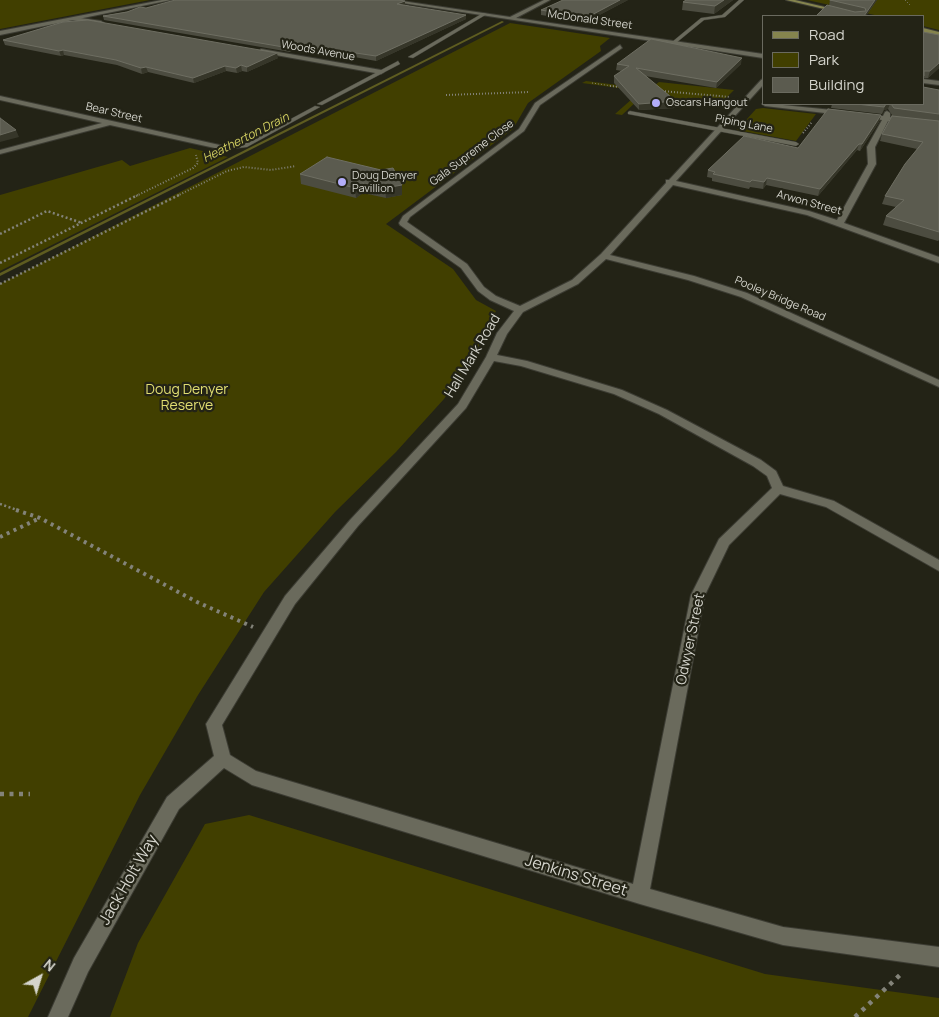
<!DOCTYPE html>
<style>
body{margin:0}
#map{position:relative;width:939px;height:1017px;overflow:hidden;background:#232316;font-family:Manrope,sans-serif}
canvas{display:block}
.legend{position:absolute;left:762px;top:15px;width:162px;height:90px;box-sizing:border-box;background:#232316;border:1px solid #6a6a5f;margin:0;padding:6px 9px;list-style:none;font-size:15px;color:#d4d4cc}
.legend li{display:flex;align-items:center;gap:10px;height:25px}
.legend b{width:25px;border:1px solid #6a6a5f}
.north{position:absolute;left:15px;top:952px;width:50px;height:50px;-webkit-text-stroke:4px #232316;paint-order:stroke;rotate:39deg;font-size:14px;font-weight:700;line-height:20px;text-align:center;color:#d4d4cc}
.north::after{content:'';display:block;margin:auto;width:18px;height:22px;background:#d4d4cc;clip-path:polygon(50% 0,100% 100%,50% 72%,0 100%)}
</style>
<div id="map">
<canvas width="939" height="1017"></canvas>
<ul class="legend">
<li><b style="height:6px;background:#85844e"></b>Road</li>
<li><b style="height:14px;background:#413f00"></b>Park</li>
<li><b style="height:14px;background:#5b5b4f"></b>Building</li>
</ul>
<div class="north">N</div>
</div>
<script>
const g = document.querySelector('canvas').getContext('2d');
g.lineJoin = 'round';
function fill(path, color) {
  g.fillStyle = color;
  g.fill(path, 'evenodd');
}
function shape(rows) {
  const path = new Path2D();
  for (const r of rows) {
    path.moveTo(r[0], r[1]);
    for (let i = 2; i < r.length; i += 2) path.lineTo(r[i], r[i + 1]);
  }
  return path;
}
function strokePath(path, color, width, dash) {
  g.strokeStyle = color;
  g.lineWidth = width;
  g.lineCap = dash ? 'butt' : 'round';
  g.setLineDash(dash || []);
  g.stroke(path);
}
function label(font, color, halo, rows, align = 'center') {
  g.font = font + ' Manrope,sans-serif';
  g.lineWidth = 4.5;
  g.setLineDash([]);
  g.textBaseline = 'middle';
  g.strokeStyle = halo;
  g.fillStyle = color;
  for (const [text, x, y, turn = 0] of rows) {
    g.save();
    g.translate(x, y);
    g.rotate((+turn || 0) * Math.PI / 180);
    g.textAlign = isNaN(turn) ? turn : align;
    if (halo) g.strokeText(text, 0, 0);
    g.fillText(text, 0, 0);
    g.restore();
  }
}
fill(shape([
 [0,0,150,0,0,29],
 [807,0,939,0,939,30,923,26,923,16,879,16],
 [510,23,610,38,600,46,601,51,528,103,513,129,386,224,453,269,476,300,496,311,476,352,444,399,396,452,335,512,264,592,198,695,140,795,28,1017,0,1017,0,284],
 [586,81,650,89,659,82,734,90,721,103,659,97,638,100,622,115,615,114,641,91,582,83],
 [763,108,816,114,796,141,737,130,756,109],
 [190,148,228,157,0,271,0,195,122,160,130,166],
 [249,815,765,974,939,998,939,1017,110,1017,138,943,205,824]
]), '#413f00');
fill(shape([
 [502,21,504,22,0,276,0,273,502,21]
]), '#5e5c20');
const service = shape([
 [739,0,744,0,725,17,704,20,676,43,672,42,701,18,722,15,739,0],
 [483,13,487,14,413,58,408,57,483,13],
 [398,61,400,64,322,105,317,104,398,61],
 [315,106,320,107,247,147,224,150,221,148,244,144,315,106],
 [630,111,796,142,799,144,796,146,628,114,628,112,630,111]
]);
const minor = shape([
 [383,0,395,0,510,17,544,0,550,0,516,18,763,54,763,58,383,0],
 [74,17,101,21,104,23,101,25,72,20,74,17],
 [620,45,622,48,540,105,524,131,410,217,407,222,467,264,484,287,496,296,520,306,572,280,601,254,666,183,666,180,669,180,761,80,763,79,763,85,676,181,809,211,837,220,868,164,867,147,882,120,863,117,863,115,883,116,885,112,887,111,890,113,890,117,939,123,939,127,888,121,875,147,876,164,844,223,939,257,939,263,807,215,673,185,610,255,694,276,747,293,939,380,939,387,741,297,688,280,606,259,578,284,523,312,507,334,497,355,527,361,622,390,667,410,761,460,776,471,783,486,834,501,939,560,939,571,826,507,780,494,729,545,705,595,650,889,783,927,939,947,939,967,783,945,640,904,252,785,224,768,179,809,88,972,68,1017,48,1017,74,958,167,797,214,756,206,724,285,596,350,520,458,404,486,357,497,333,514,311,490,300,478,291,461,268,400,225,399,223,403,216,519,129,535,103,620,45],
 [494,361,521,366,614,394,659,414,753,466,767,476,772,488,719,539,691,595,633,884,256,771,230,755,222,725,295,604,358,526,466,408,494,361],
 [261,49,381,70,384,72,381,74,259,52,261,49],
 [923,79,939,81,939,85,923,83,923,79],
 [0,96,224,146,228,148,224,150,110,125,0,154,0,150,102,123,0,100,0,96],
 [763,103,842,111,845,113,842,115,765,106,762,104,763,103]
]);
const tertiary = shape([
 [162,0,171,0,0,35,0,31,162,0]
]);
const secondary = shape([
 [786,0,795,0,863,16,854,16,786,0],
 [923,28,939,32,939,36,923,32,923,28]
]);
strokePath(service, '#3c3c33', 1);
strokePath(minor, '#3c3c33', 2);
strokePath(tertiary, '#3c3c33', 2);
strokePath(secondary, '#3c3c33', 2);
strokePath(shape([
 [905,0,910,5],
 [592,83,619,87]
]), '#838379', 1, [1, 2]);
strokePath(shape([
 [610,86,621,87],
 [662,91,730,97],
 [446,95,530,92],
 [803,133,812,122],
 [136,196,193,168,198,163,196,155],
 [177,196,227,171,244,167,271,170,296,166]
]), '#838379', 2, [1, 2]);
strokePath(shape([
 [0,234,47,211,82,223],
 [0,263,138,195],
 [0,284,179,195],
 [0,504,20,511]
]), '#838379', 2.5, [2, 2.5]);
strokePath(shape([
 [16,510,40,518,197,602,253,627],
 [0,537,40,518]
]), '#838379', 4, [3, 4.5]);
strokePath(shape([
 [0,794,30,794],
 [855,1017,902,973]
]), '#838379', 4.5, [4, 5.5]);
fill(service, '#6a6a5c');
fill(minor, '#6a6a5c');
fill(tertiary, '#6a6a5c');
fill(secondary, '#85844e');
fill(shape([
 [628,0,586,22,541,15,541,10],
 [686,0,733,0,714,14,682,10,683,2],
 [830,0,877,0,866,16,829,6],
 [405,1,405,5,466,19,376,61,349,56,344,58,297,49,290,52,104,20,103,16,146,8],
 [923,32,939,68,928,78,923,78],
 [3,40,278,58,247,72,242,71,237,73,226,71,194,83,148,72,142,74,117,65,64,55,61,56,5,45],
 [617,64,741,64,716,88,645,76,675,108,639,110,614,83,614,76,622,71,616,70],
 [939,90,939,240,938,241,883,225,886,216,896,207,882,204,885,196,917,149,880,141,882,134,892,115,888,109,884,110,882,114,831,108,832,104,923,104],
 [881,115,879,122,860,151,857,150,818,196,766,185,763,189,750,187,749,189,712,181,712,178,707,177,708,170,798,148],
 [300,174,402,185,402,195,386,198,363,193,356,198,301,184]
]), '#4c4c40');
fill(shape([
 [620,0,628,0,586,22,586,18],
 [724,0,733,0,714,14,715,6],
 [875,0,877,0,866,16,864,16],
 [405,1,405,5,397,4],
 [466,15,466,19,376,61,376,56],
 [296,44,297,49,290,52,289,48],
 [63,50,64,55,61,56,59,51],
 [349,52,349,56,344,58,344,53],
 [277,53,278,58,247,72,247,67],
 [742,58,741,64,716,88,717,82],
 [939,63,939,68,928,78,930,71],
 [241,65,242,71,237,73,236,68],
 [225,66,226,71,194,83,193,78],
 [146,67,148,72,142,74,141,68],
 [676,101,675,108,639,110,639,104],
 [886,104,890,104,888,109,884,110,882,114],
 [881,115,879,122,860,151,862,144],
 [16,130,19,137,0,142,0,135],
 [859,144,857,150,818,196,820,189],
 [767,178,766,185,763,189,764,182],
 [362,183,363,193,356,198,355,188],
 [402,185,402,195,386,198,385,188]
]), '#363629');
const building = shape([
 [175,0,399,0,405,1,397,4,466,15,376,56,349,52,344,53,296,44,289,48,103,16,127,12,140,7,146,8,175,0],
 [563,0,620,0,586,18,541,10,563,0],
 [686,0,724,0,715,6,683,2,686,0],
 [830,0,875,0,864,16,816,16,827,5,855,12,866,11,865,8,830,0],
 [88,20,277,53,247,67,241,65,236,68,225,66,193,78,146,67,141,68,116,60,63,50,59,51,3,40,63,22,88,20],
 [923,32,939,35,939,63,930,71,924,71,924,76,923,77,923,32],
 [651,39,742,58,717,82,636,68,676,101,639,104,614,76,629,66,617,64,651,39],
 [923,87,939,90,939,114,894,108,891,104,923,104,923,87],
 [856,104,886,104,884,107,856,104],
 [828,109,881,115,862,144,859,144,820,189,767,178,764,182,752,180,750,182,713,174,715,172,708,170,744,136,798,148,828,109],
 [892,116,939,121,939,232,886,216,904,200,885,196,905,164,923,142,882,134,892,116],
 [0,118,16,130,0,135,0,118],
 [327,157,381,170,393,168,402,185,385,188,362,183,355,188,300,174,327,157]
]);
fill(building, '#5b5b4f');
strokePath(building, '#6e6e62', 1);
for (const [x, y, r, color] of [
 [656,103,5,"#b3adf9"],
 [342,182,5,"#b3adf9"]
]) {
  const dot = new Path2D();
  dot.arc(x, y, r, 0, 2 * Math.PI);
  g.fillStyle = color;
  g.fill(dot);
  strokePath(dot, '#232316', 2);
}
label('11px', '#d4d4cc', '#232316', [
 ["McDonald Street",590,20,8],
 ["Woods Avenue",318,51,10],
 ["Bear Street",114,113,13],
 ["Piping Lane",744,124,11],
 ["Gala Supreme Close",472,153,-37],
 ["Arwon Street",809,203,15],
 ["Pooley Bridge Road",780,299,23]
]);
label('11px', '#d4d4cc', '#232316', [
 ["Oscars Hangout",666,103],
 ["Doug Denyer",352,176],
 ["Pavillion",352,189]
], 'left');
label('italic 12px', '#d0cd60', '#232316', [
 ["Heatherton Drain",246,138,-27]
]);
label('14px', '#d4d4cc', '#232316', [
 ["Hall Mark Road",473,356,-59],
 ["Odwyer Street",691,639,-78]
]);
label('14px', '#e0dd71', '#232316', [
 ["Doug Denyer",187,390],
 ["Reserve",187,406]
]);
label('16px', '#d4d4cc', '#232316', [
 ["Jenkins Street",576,876,17],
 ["Jack Holt Way",129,880,-60]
]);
</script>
